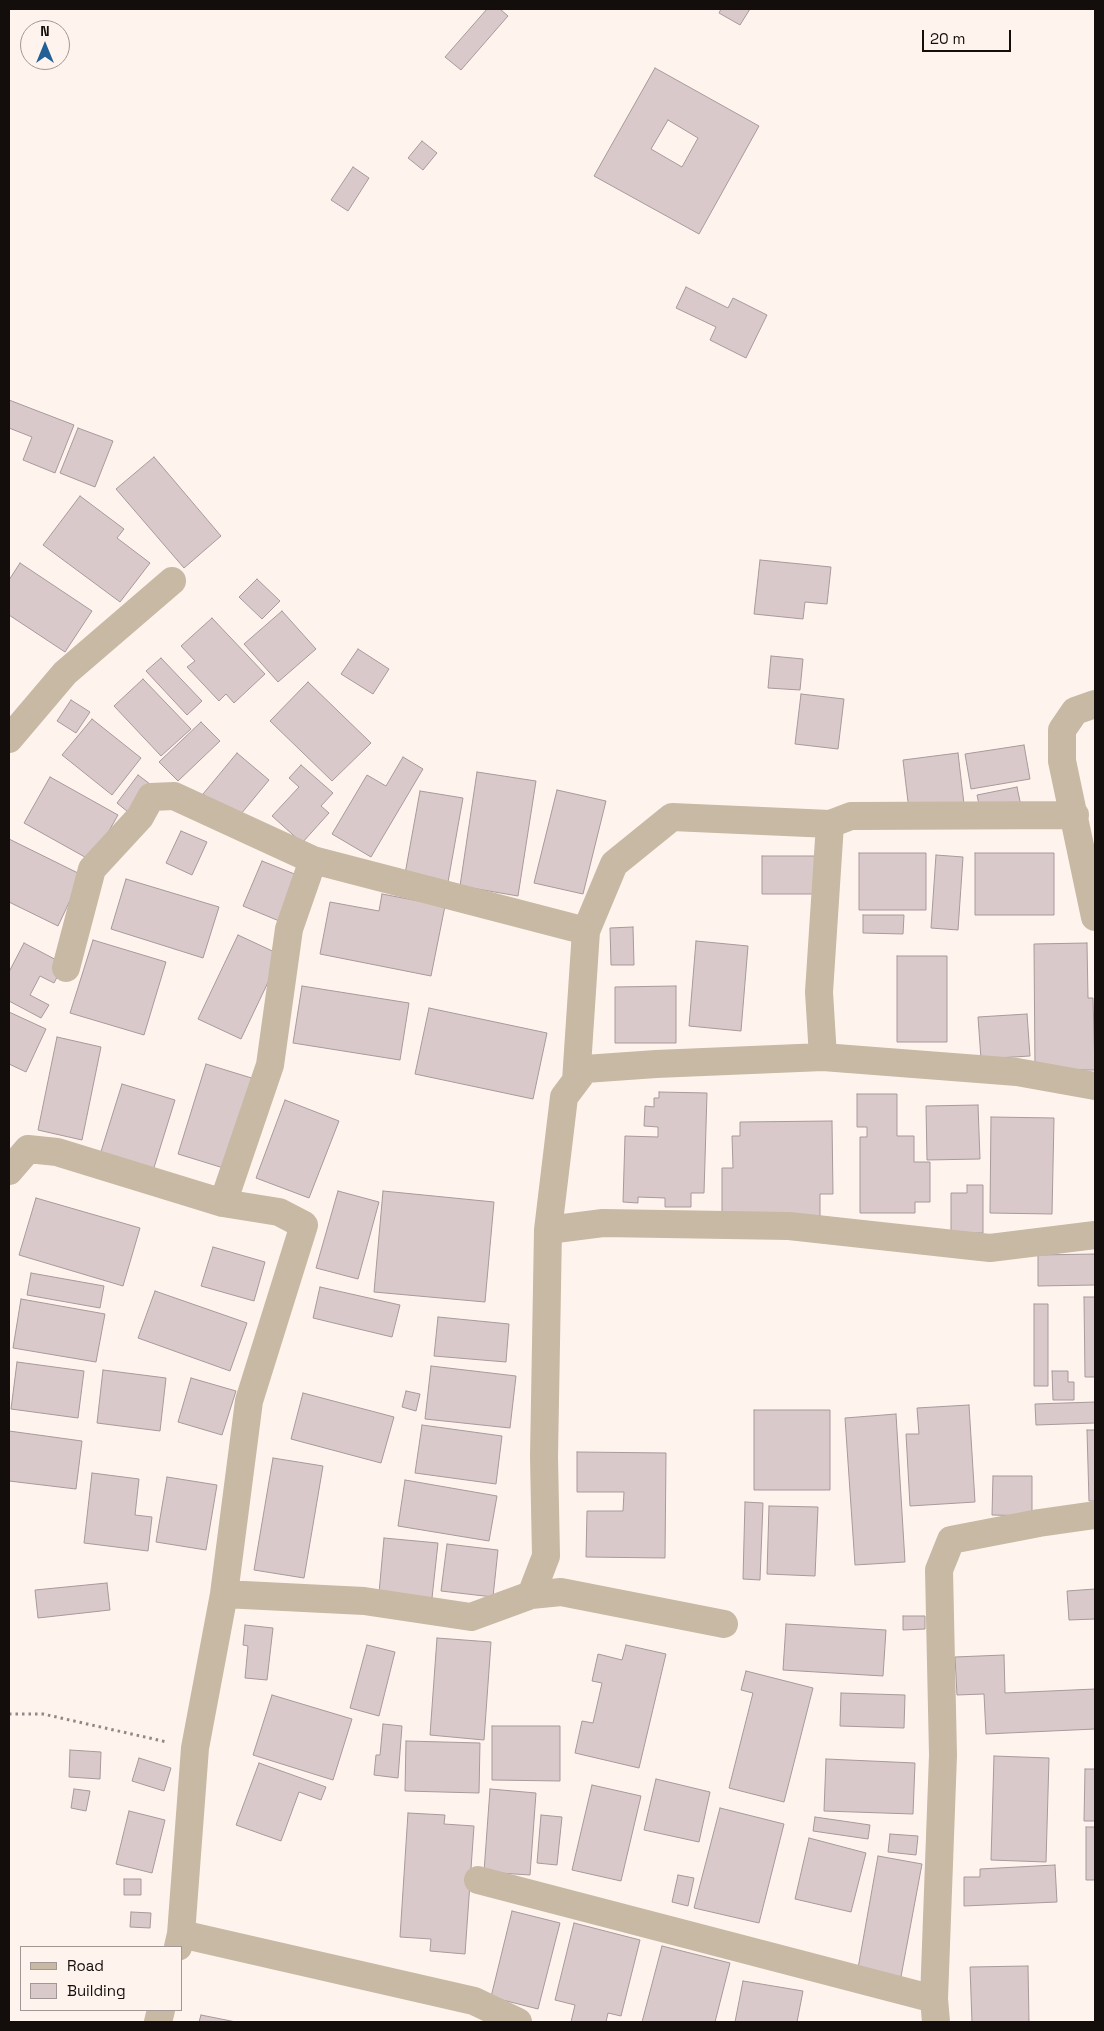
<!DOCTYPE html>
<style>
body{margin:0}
#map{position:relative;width:1104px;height:2031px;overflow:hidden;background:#fff3ee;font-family:"Space Grotesk",sans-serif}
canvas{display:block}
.frame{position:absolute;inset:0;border:10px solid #130e0c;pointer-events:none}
.legend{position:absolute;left:20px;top:1946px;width:162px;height:65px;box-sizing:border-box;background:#fff3ee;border:1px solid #a19794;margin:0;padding:6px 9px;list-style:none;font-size:15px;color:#130e0c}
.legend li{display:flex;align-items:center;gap:10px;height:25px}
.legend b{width:25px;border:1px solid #a19794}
.north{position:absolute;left:20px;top:20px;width:50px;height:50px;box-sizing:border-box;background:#fff3ee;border:1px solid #a19794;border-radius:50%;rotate:0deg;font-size:14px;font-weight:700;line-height:20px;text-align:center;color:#130e0c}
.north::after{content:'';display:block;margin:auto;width:18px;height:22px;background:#226197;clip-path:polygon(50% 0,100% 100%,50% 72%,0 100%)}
.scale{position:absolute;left:922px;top:30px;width:89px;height:22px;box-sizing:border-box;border:2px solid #130e0c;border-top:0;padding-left:6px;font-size:15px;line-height:18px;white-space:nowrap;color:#130e0c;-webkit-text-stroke:4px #fff3ee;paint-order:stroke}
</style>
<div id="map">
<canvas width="1104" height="2031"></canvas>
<div class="frame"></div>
<ul class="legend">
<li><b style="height:6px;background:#c7b9a3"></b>Road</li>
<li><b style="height:14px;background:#d9c9ca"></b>Building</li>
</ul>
<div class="north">N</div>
<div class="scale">20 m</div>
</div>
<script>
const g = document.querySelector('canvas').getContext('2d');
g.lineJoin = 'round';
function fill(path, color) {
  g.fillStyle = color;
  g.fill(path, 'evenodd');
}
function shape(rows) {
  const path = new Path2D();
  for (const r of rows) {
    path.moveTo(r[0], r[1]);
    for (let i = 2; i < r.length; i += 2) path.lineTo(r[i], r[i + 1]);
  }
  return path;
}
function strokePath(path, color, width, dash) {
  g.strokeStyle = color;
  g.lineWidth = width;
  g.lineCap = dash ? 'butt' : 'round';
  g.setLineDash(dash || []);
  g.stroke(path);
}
const building = shape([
 [487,9,500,9,508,16,461,70,445,57,487,9],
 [721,9,750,9,740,25,719,13,721,9],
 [655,68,759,126,699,234,594,176,655,68],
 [668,120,698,138,682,167,651,149,668,120],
 [422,141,437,153,423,170,408,158,422,141],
 [353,167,369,178,348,211,331,200,353,167],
 [686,287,728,308,733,298,767,315,746,358,710,340,716,327,676,308,686,287],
 [9,400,74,425,55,473,23,460,32,437,9,428,9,400],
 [78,428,113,441,95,487,60,473,78,428],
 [154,457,221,536,184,568,116,489,154,457],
 [80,496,124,529,117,538,150,563,120,602,43,545,80,496],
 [760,560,831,567,827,604,805,602,803,619,754,614,760,560],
 [20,563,92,611,65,652,9,615,9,580,20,563],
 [257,579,280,601,262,619,239,597,257,579],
 [282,611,316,649,278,682,244,644,282,611],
 [212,618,265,674,234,703,226,694,219,701,187,667,195,661,181,646,212,618],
 [358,649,389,669,373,694,341,674,358,649],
 [771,656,803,659,800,690,768,688,771,656],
 [161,658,202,701,187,715,146,671,161,658],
 [143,679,191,729,161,756,114,706,143,679],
 [308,682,371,743,332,781,270,721,308,682],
 [801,694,844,699,838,749,795,744,801,694],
 [71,700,90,712,76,733,57,721,71,700],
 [92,719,141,758,112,795,62,755,92,719],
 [201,722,220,741,178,781,159,762,201,722],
 [1024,745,1030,779,971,789,965,754,1024,745],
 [237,753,269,780,236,820,203,794,237,753],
 [958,753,964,804,909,810,903,760,958,753],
 [403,757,423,769,371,857,332,834,367,775,386,786,403,757],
 [301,765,333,793,321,806,329,813,302,843,272,816,299,787,289,778,301,765],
 [477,772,536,781,518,896,460,886,477,772],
 [138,775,150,784,128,812,117,803,138,775],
 [50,777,118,815,92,861,24,823,50,777],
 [1017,787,1021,806,981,814,977,795,1017,787],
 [557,790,606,801,583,894,534,883,557,790],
 [420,791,463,798,448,882,405,874,420,791],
 [181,831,207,842,192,875,166,863,181,831],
 [9,839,82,875,58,926,9,902,9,839],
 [859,853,926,853,926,910,859,910,859,853],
 [975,853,1054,853,1054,915,975,915,975,853],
 [936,855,963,857,958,930,931,928,936,855],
 [762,856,817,856,817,894,762,894,762,856],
 [262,861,302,877,284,923,243,906,262,861],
 [126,879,219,907,203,958,111,929,126,879],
 [382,894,445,906,431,976,320,954,330,902,379,911,382,894],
 [863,915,904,915,903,934,863,933,863,915],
 [633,927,634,965,611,965,610,928,633,927],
 [238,935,281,955,241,1039,198,1019,238,935],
 [93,940,166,962,144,1035,70,1013,93,940],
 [696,941,748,946,741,1031,689,1026,696,941],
 [24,943,64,964,54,983,40,976,30,995,49,1005,41,1018,9,1001,9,972,24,943],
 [1087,943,1088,998,1093,998,1095,1070,1035,1070,1034,944,1087,943],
 [897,956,947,956,947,1042,897,1042,897,956],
 [302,986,409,1003,400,1060,293,1043,302,986],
 [676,986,676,1043,615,1043,615,987,676,986],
 [429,1008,547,1033,533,1099,415,1074,429,1008],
 [9,1012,46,1029,26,1072,9,1064,9,1012],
 [1027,1014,1030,1056,981,1059,978,1017,1027,1014],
 [57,1037,101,1047,82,1140,38,1130,57,1037],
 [206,1064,258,1080,230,1170,178,1154,206,1064],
 [122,1084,175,1100,152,1174,99,1158,122,1084],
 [659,1092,707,1093,704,1193,691,1193,691,1207,665,1207,665,1198,638,1197,638,1203,623,1202,625,1136,658,1137,658,1127,644,1126,645,1106,654,1107,654,1098,659,1098,659,1092],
 [857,1094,897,1094,897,1136,914,1136,914,1162,930,1162,930,1202,915,1202,915,1213,860,1213,860,1137,867,1137,867,1127,857,1127,857,1094],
 [285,1100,339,1121,309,1198,256,1178,285,1100],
 [978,1105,980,1159,927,1160,926,1106,978,1105],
 [991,1117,1054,1118,1052,1214,990,1213,991,1117],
 [832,1121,833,1194,820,1194,820,1216,722,1217,722,1168,733,1168,732,1136,740,1136,740,1122,832,1121],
 [967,1185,983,1185,983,1233,951,1233,951,1193,967,1193,967,1185],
 [338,1191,379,1202,358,1279,316,1268,338,1191],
 [383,1191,494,1202,485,1302,374,1292,383,1191],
 [36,1198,140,1228,123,1286,19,1255,36,1198],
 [213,1247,265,1262,254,1301,201,1286,213,1247],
 [1095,1254,1095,1285,1038,1286,1038,1255,1095,1254],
 [31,1273,104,1286,100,1308,27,1295,31,1273],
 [320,1287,400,1305,392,1337,313,1318,320,1287],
 [155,1291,247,1323,230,1371,138,1338,155,1291],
 [1084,1297,1095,1297,1095,1377,1085,1377,1084,1297],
 [21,1299,105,1314,96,1362,13,1348,21,1299],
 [1034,1304,1048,1304,1048,1386,1034,1386,1034,1304],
 [438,1317,509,1324,506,1362,434,1356,438,1317],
 [17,1362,84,1371,78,1418,11,1409,17,1362],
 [431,1366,516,1376,510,1428,425,1419,431,1366],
 [103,1370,166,1378,160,1431,97,1423,103,1370],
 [1052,1371,1068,1371,1068,1382,1074,1382,1074,1400,1053,1400,1052,1371],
 [191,1378,236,1391,222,1435,178,1422,191,1378],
 [406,1391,420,1394,416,1411,402,1407,406,1391],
 [303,1393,394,1417,381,1463,291,1439,303,1393],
 [1095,1402,1095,1423,1036,1425,1035,1404,1095,1402],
 [969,1405,975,1502,910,1506,906,1434,919,1434,917,1408,969,1405],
 [754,1410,830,1410,830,1490,754,1490,754,1410],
 [896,1414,905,1562,855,1565,845,1418,896,1414],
 [422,1425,502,1436,496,1484,415,1473,422,1425],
 [1087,1430,1095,1430,1095,1501,1089,1501,1087,1430],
 [9,1431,82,1441,76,1489,9,1481,9,1431],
 [577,1452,666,1453,665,1558,586,1557,587,1511,623,1511,624,1492,577,1492,577,1452],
 [273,1458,323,1466,304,1578,254,1570,273,1458],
 [92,1473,139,1479,135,1515,152,1517,148,1551,84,1543,92,1473],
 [993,1476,1032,1476,1032,1516,992,1515,993,1476],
 [167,1477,217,1485,206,1550,156,1542,167,1477],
 [405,1480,497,1496,489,1541,398,1526,405,1480],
 [745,1502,763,1503,760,1580,743,1579,745,1502],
 [769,1506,818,1507,815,1576,767,1574,769,1506],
 [384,1538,438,1543,432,1598,379,1593,384,1538],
 [447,1544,498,1550,493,1597,441,1591,447,1544],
 [107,1583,110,1610,38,1618,35,1590,107,1583],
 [1095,1589,1095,1619,1069,1620,1067,1591,1095,1589],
 [903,1616,925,1616,925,1629,903,1630,903,1616],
 [786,1624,886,1630,883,1676,783,1670,786,1624],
 [245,1625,273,1628,267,1680,245,1678,248,1646,243,1645,245,1625],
 [437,1638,491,1642,484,1740,430,1735,437,1638],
 [367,1645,395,1652,379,1716,350,1708,367,1645],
 [626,1645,666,1654,639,1768,575,1753,582,1721,593,1723,602,1683,592,1681,598,1654,622,1660,626,1645],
 [1004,1655,1005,1693,1095,1689,1095,1729,986,1734,984,1694,957,1695,955,1657,1004,1655],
 [746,1671,813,1688,784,1802,729,1788,753,1693,741,1690,746,1671],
 [841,1693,905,1695,904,1728,840,1726,841,1693],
 [272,1695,352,1719,333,1780,253,1755,272,1695],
 [383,1724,402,1726,398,1778,374,1775,376,1755,380,1755,383,1724],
 [492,1726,560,1726,560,1781,492,1780,492,1726],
 [406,1741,480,1743,479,1793,405,1791,406,1741],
 [70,1750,101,1752,100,1779,69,1777,70,1750],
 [994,1756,1049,1758,1046,1862,991,1860,994,1756],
 [139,1758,171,1768,164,1791,132,1781,139,1758],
 [826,1759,915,1763,913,1814,824,1811,826,1759],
 [259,1763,326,1787,321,1800,299,1792,281,1841,236,1825,259,1763],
 [1085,1769,1095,1769,1095,1821,1084,1821,1085,1769],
 [656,1779,710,1792,699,1842,644,1830,656,1779],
 [592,1785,641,1796,621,1881,572,1870,592,1785],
 [74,1789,90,1791,86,1811,71,1808,74,1789],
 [490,1789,536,1793,530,1875,484,1872,490,1789],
 [720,1808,784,1824,759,1923,694,1908,720,1808],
 [129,1811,165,1820,152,1873,116,1864,129,1811],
 [408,1813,445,1815,444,1824,474,1826,465,1954,430,1951,431,1939,400,1937,408,1813],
 [541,1815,562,1817,557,1865,537,1863,541,1815],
 [815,1817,870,1825,868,1839,813,1831,815,1817],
 [1086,1827,1095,1827,1095,1880,1086,1880,1086,1827],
 [890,1834,918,1836,916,1855,888,1852,890,1834],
 [809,1838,866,1853,851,1912,795,1899,809,1838],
 [878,1856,922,1864,900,1982,857,1974,878,1856],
 [1055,1865,1057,1902,964,1906,964,1877,980,1877,980,1869,1055,1865],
 [678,1875,694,1878,688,1906,672,1902,678,1875],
 [124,1879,141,1879,141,1895,124,1895,124,1879],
 [512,1911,560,1923,538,2009,491,1997,512,1911],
 [131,1912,151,1913,150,1928,130,1927,131,1912],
 [574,1923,640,1940,621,2016,608,2013,606,2022,571,2022,575,2005,555,2000,574,1923],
 [662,1946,730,1963,715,2022,642,2022,662,1946],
 [1028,1966,1029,2022,972,2022,970,1967,1028,1966],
 [743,1981,803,1991,797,2022,735,2022,743,1981],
 [201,2015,236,2022,199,2022,201,2015]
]);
fill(building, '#d9c9ca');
strokePath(building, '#a8999a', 1);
strokePath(shape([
 [9,1714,43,1714,167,1742]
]), '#918885', 3, [2.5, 4]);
strokePath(shape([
 [1095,704,1075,711,1062,730,1062,761,1095,917],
 [9,739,65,673,172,581],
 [66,968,92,869,140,817,151,797,174,796,313,860,586,931],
 [823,1057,819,992,830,824],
 [576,1081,586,931,614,864,672,817,830,824,851,816,1075,815],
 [9,1171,28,1149,57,1152,223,1203,279,1212,304,1225,249,1401,224,1594,195,1748,181,1934,178,1947],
 [223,1203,270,1065,289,929,313,860],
 [548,1230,603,1223,789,1226,990,1248,1095,1235],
 [224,1594,364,1601,471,1617,531,1595,546,1556,544,1457,548,1230,564,1097,585,1069,656,1064,823,1057,1017,1072,1095,1086],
 [531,1595,561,1592,724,1624],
 [478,1880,934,1999],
 [181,1934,474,2001,518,2022],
 [158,2022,161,2010],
 [936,2022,934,1999,943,1755,939,1570,951,1540,1039,1523,1095,1515]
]), '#c7b9a3', 28);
</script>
